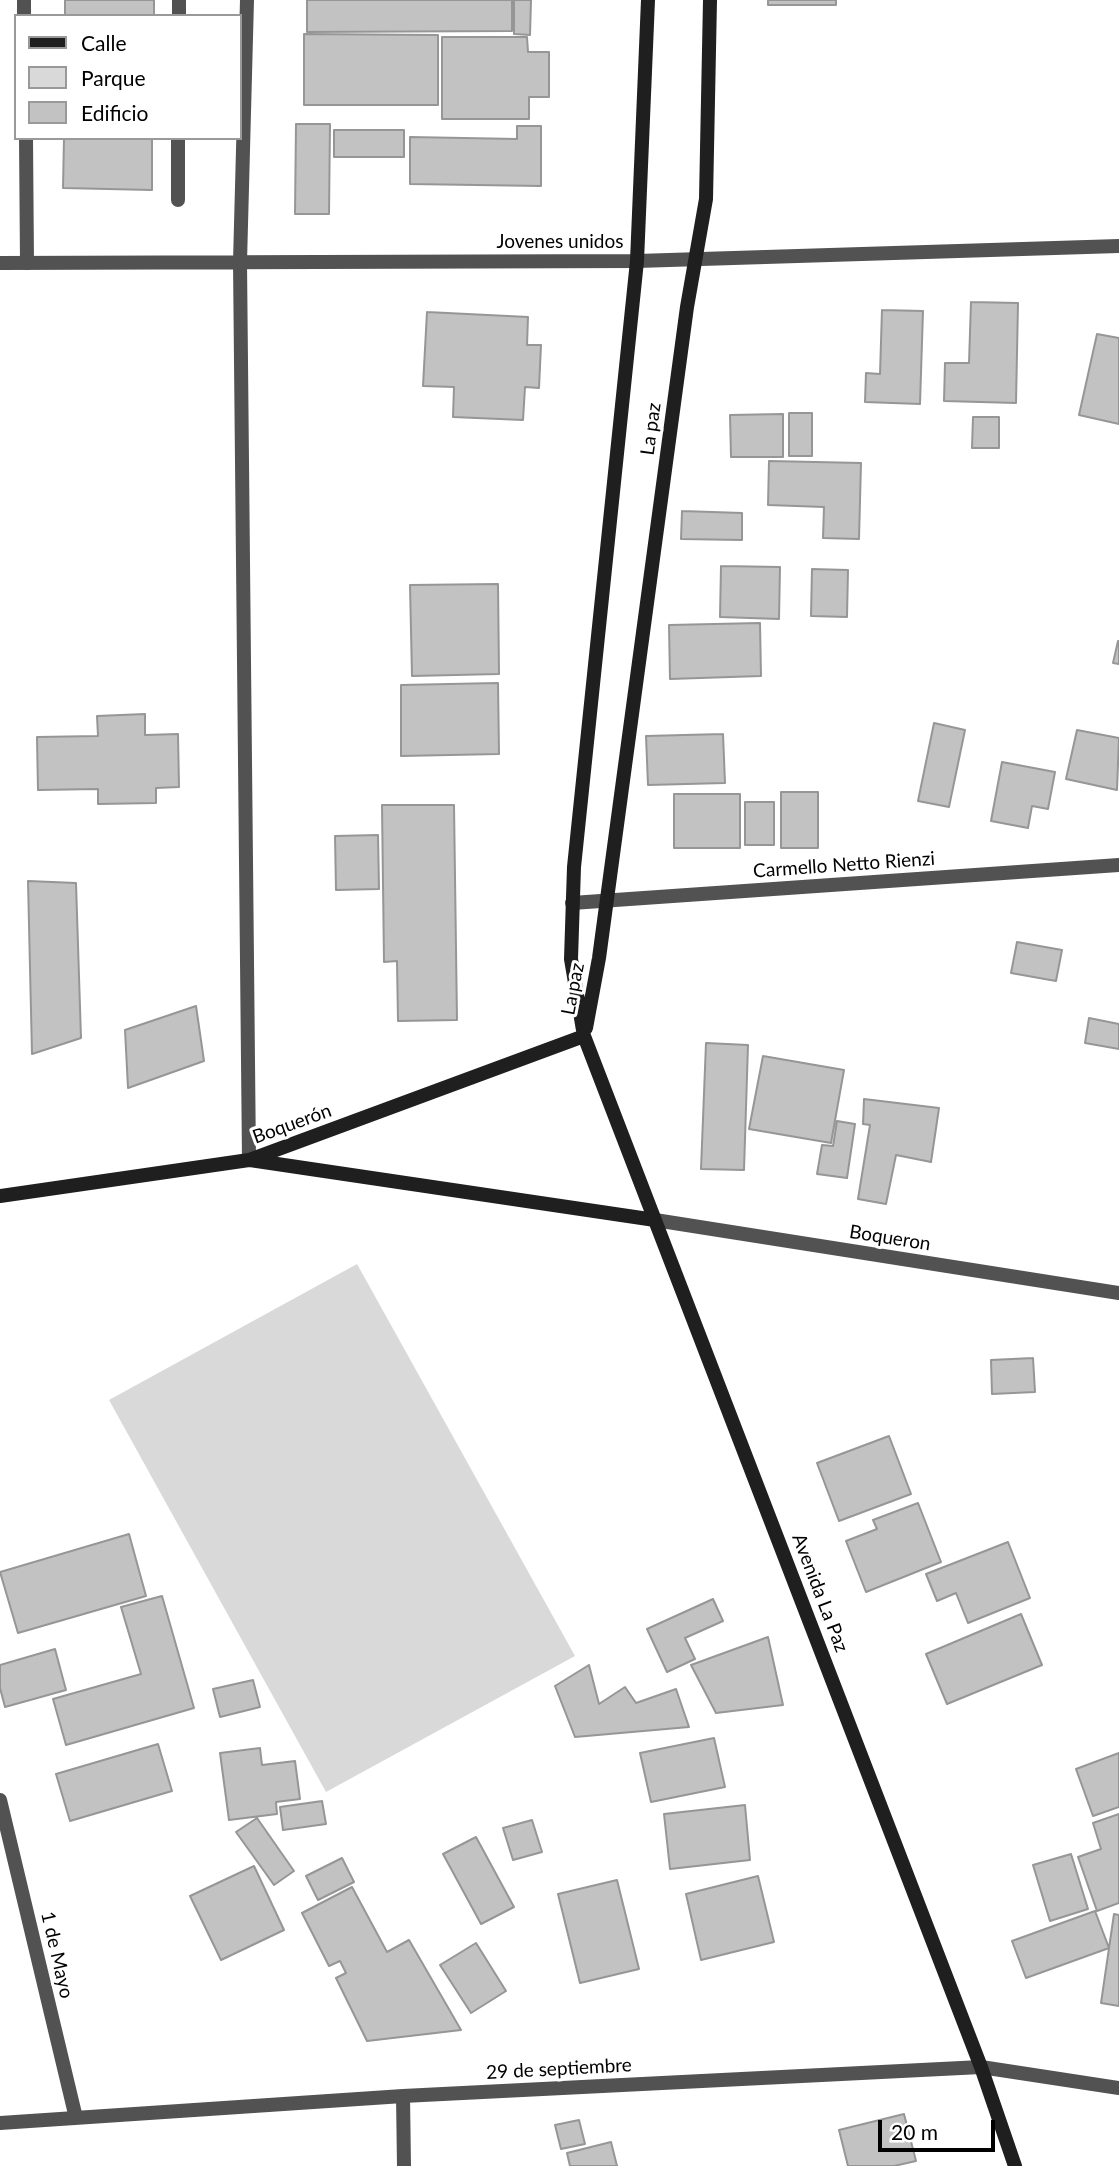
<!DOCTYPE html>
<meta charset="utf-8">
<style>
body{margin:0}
#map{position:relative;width:1119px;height:2166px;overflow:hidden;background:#fff;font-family:Lato,sans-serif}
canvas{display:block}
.legend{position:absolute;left:14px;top:14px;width:228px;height:126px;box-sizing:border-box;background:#fff;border:2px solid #999;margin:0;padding:9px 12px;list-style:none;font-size:21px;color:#000}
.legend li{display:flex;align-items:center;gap:14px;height:35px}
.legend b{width:35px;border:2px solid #999}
.scale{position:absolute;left:878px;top:2120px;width:117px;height:32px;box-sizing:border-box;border:4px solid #000;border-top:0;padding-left:9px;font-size:21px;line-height:24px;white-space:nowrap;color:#000;-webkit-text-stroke:5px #fff;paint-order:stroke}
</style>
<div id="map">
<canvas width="1119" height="2166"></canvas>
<ul class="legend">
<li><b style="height:9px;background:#1f1f1f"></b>Calle</li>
<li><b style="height:19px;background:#d9d9d9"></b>Parque</li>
<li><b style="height:19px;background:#c2c2c2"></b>Edificio</li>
</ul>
<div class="scale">20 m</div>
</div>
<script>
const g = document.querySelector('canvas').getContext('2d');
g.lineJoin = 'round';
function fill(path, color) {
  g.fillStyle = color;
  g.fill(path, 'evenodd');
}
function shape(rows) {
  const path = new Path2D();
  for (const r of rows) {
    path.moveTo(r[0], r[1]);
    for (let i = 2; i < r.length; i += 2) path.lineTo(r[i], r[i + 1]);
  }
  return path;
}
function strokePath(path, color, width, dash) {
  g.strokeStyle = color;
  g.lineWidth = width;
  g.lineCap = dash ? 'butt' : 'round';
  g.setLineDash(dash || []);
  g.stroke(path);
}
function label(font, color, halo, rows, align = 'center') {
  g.font = font + ' Lato,sans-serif';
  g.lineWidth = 6;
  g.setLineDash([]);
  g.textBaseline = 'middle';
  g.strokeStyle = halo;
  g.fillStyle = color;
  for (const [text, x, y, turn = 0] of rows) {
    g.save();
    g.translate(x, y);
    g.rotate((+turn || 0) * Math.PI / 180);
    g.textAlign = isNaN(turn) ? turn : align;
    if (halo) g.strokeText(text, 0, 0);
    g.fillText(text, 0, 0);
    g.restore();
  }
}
fill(shape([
 [357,1264,575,1656,326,1792,109,1400]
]), '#d9d9d9');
const building = shape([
 [65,0,154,0,154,16,65,16,65,0],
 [307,0,512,0,512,31,307,32,307,0],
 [514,0,531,0,530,35,514,34,514,0],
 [768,0,836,0,836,5,768,5,768,0],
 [304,34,438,35,438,105,304,105,304,34],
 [442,37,527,37,528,52,549,52,549,97,529,97,529,119,442,119,442,37],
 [296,124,330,124,329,214,295,214,296,124],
 [517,126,541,126,541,186,410,184,410,137,517,139,517,126],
 [334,130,404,130,404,157,334,157,334,130],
 [64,138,152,138,152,190,63,188,64,138],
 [971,302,1018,303,1016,403,944,401,945,363,969,363,971,302],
 [882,310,923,311,920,404,865,402,866,373,880,374,882,310],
 [427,312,528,317,527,345,541,345,539,388,525,387,523,420,453,417,454,387,423,386,427,312],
 [1097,334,1119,338,1119,424,1079,415,1097,334],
 [789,413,812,413,812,456,789,456,789,413],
 [783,414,783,457,731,457,730,415,783,414],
 [973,417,999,417,999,448,972,448,973,417],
 [769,461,861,463,859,539,823,538,824,507,768,505,769,461],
 [682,511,742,513,742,540,681,539,682,511],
 [721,566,780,567,779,619,720,617,721,566],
 [812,569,848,570,847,617,811,616,812,569],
 [498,584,499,674,412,676,410,585,498,584],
 [760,623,761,676,670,679,669,625,760,623],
 [1118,641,1119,641,1119,664,1113,663,1118,641],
 [498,683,499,754,401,756,401,685,498,683],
 [145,714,145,735,178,734,179,787,156,788,156,803,98,804,98,789,38,790,37,737,98,736,97,716,145,714],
 [934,723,965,730,949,807,918,801,934,723],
 [1077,730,1119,738,1117,790,1066,779,1077,730],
 [723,734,725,783,648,785,646,736,723,734],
 [1002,762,1055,772,1048,809,1032,806,1028,828,991,821,1002,762],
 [781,792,818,792,818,848,781,848,781,792],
 [674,794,740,794,740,848,674,848,674,794],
 [745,802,774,802,774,845,745,845,745,802],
 [382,805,454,805,457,1020,398,1021,397,961,384,962,382,805],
 [378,835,379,889,336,890,335,836,378,835],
 [28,881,76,883,81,1038,32,1054,28,881],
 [1017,942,1062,950,1056,981,1011,973,1017,942],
 [196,1006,204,1061,128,1088,125,1030,196,1006],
 [1089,1018,1119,1024,1119,1049,1085,1043,1089,1018],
 [706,1043,748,1045,744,1170,701,1169,706,1043],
 [763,1056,844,1070,831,1143,749,1129,763,1056],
 [864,1099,939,1108,931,1162,896,1155,886,1204,858,1199,870,1125,863,1124,864,1099],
 [837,1121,855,1124,847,1178,817,1174,822,1145,833,1146,837,1121],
 [1033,1358,1035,1392,992,1394,991,1360,1033,1358],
 [889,1436,911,1494,839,1521,817,1463,889,1436],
 [918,1503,941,1562,866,1592,846,1541,877,1529,873,1520,918,1503],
 [129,1534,146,1596,18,1633,0,1572,129,1534],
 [1008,1542,1030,1598,968,1623,956,1593,937,1601,926,1574,1008,1542],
 [162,1596,194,1708,66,1745,53,1699,141,1674,121,1607,162,1596],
 [713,1599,723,1621,685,1638,695,1659,667,1672,647,1629,713,1599],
 [1021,1614,1042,1665,947,1704,926,1654,1021,1614],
 [768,1637,783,1705,716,1713,691,1665,768,1637],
 [55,1649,66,1690,5,1707,0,1688,0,1665,55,1649],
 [589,1665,599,1704,625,1687,636,1703,676,1689,689,1727,575,1737,555,1686,589,1665],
 [253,1680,260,1707,220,1717,213,1689,253,1680],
 [714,1738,725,1787,651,1802,640,1753,714,1738],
 [158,1744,172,1791,70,1821,56,1774,158,1744],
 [260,1748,262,1765,295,1761,300,1799,276,1802,277,1814,229,1820,220,1753,260,1748],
 [1119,1753,1119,1807,1093,1816,1076,1769,1119,1753],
 [322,1801,326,1824,283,1830,280,1807,322,1801],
 [745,1805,750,1860,670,1869,664,1814,745,1805],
 [1119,1814,1119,1903,1097,1911,1078,1857,1101,1849,1093,1823,1119,1814],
 [257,1818,294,1871,274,1885,236,1832,257,1818],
 [532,1820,542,1852,513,1860,503,1828,532,1820],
 [476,1837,514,1907,481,1924,443,1854,476,1837],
 [1071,1854,1088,1909,1050,1921,1033,1865,1071,1854],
 [342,1858,354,1882,318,1900,306,1876,342,1858],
 [254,1866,284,1930,221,1960,190,1896,254,1866],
 [758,1876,774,1942,701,1960,686,1894,758,1876],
 [617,1880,639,1969,580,1983,558,1894,617,1880],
 [352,1887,387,1952,409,1940,461,2030,367,2041,336,1978,346,1973,340,1961,329,1966,302,1913,352,1887],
 [1095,1911,1109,1948,1026,1978,1012,1941,1095,1911],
 [1114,1914,1119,1915,1119,2006,1101,2003,1114,1914],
 [476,1943,506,1991,471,2013,440,1965,476,1943],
 [904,2114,916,2161,894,2166,848,2166,839,2130,904,2114],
 [579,2120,585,2144,561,2149,555,2125,579,2120],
 [611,2142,617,2166,570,2166,567,2153,611,2142]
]);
fill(building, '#c2c2c2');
strokePath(building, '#969696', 2);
strokePath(shape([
 [24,0,24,16],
 [179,16,179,0],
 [26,138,27,263],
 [178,200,178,138]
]), '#525252', 14);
strokePath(shape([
 [247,0,240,262,249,1160],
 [0,263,637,261,1119,246],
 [572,903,1119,865],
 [655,1220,1119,1293],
 [0,1800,76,2118],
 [403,2096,404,2166],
 [0,2123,403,2096,981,2067,1119,2088]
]), '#525252', 14);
strokePath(shape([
 [648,0,637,261,574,867,571,959,584,1036,981,2067,1015,2166],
 [586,1028,599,958,687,307,706,199,710,0],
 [250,1160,655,1220],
 [0,1196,249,1160,584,1036]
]), '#1f1f1f', 14);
label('19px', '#000', '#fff', [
 ["Jovenes unidos",560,242],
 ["La paz",651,429,-82],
 ["Carmello Netto Rienzi",844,865,-4],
 ["La paz",573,989,-79],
 ["Boquerón",292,1124,-20],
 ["Boqueron",890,1238,9],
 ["Avenida La Paz",820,1593,69],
 ["1 de Mayo",57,1955,77],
 ["29 de septiembre",559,2069,-3]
]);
</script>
